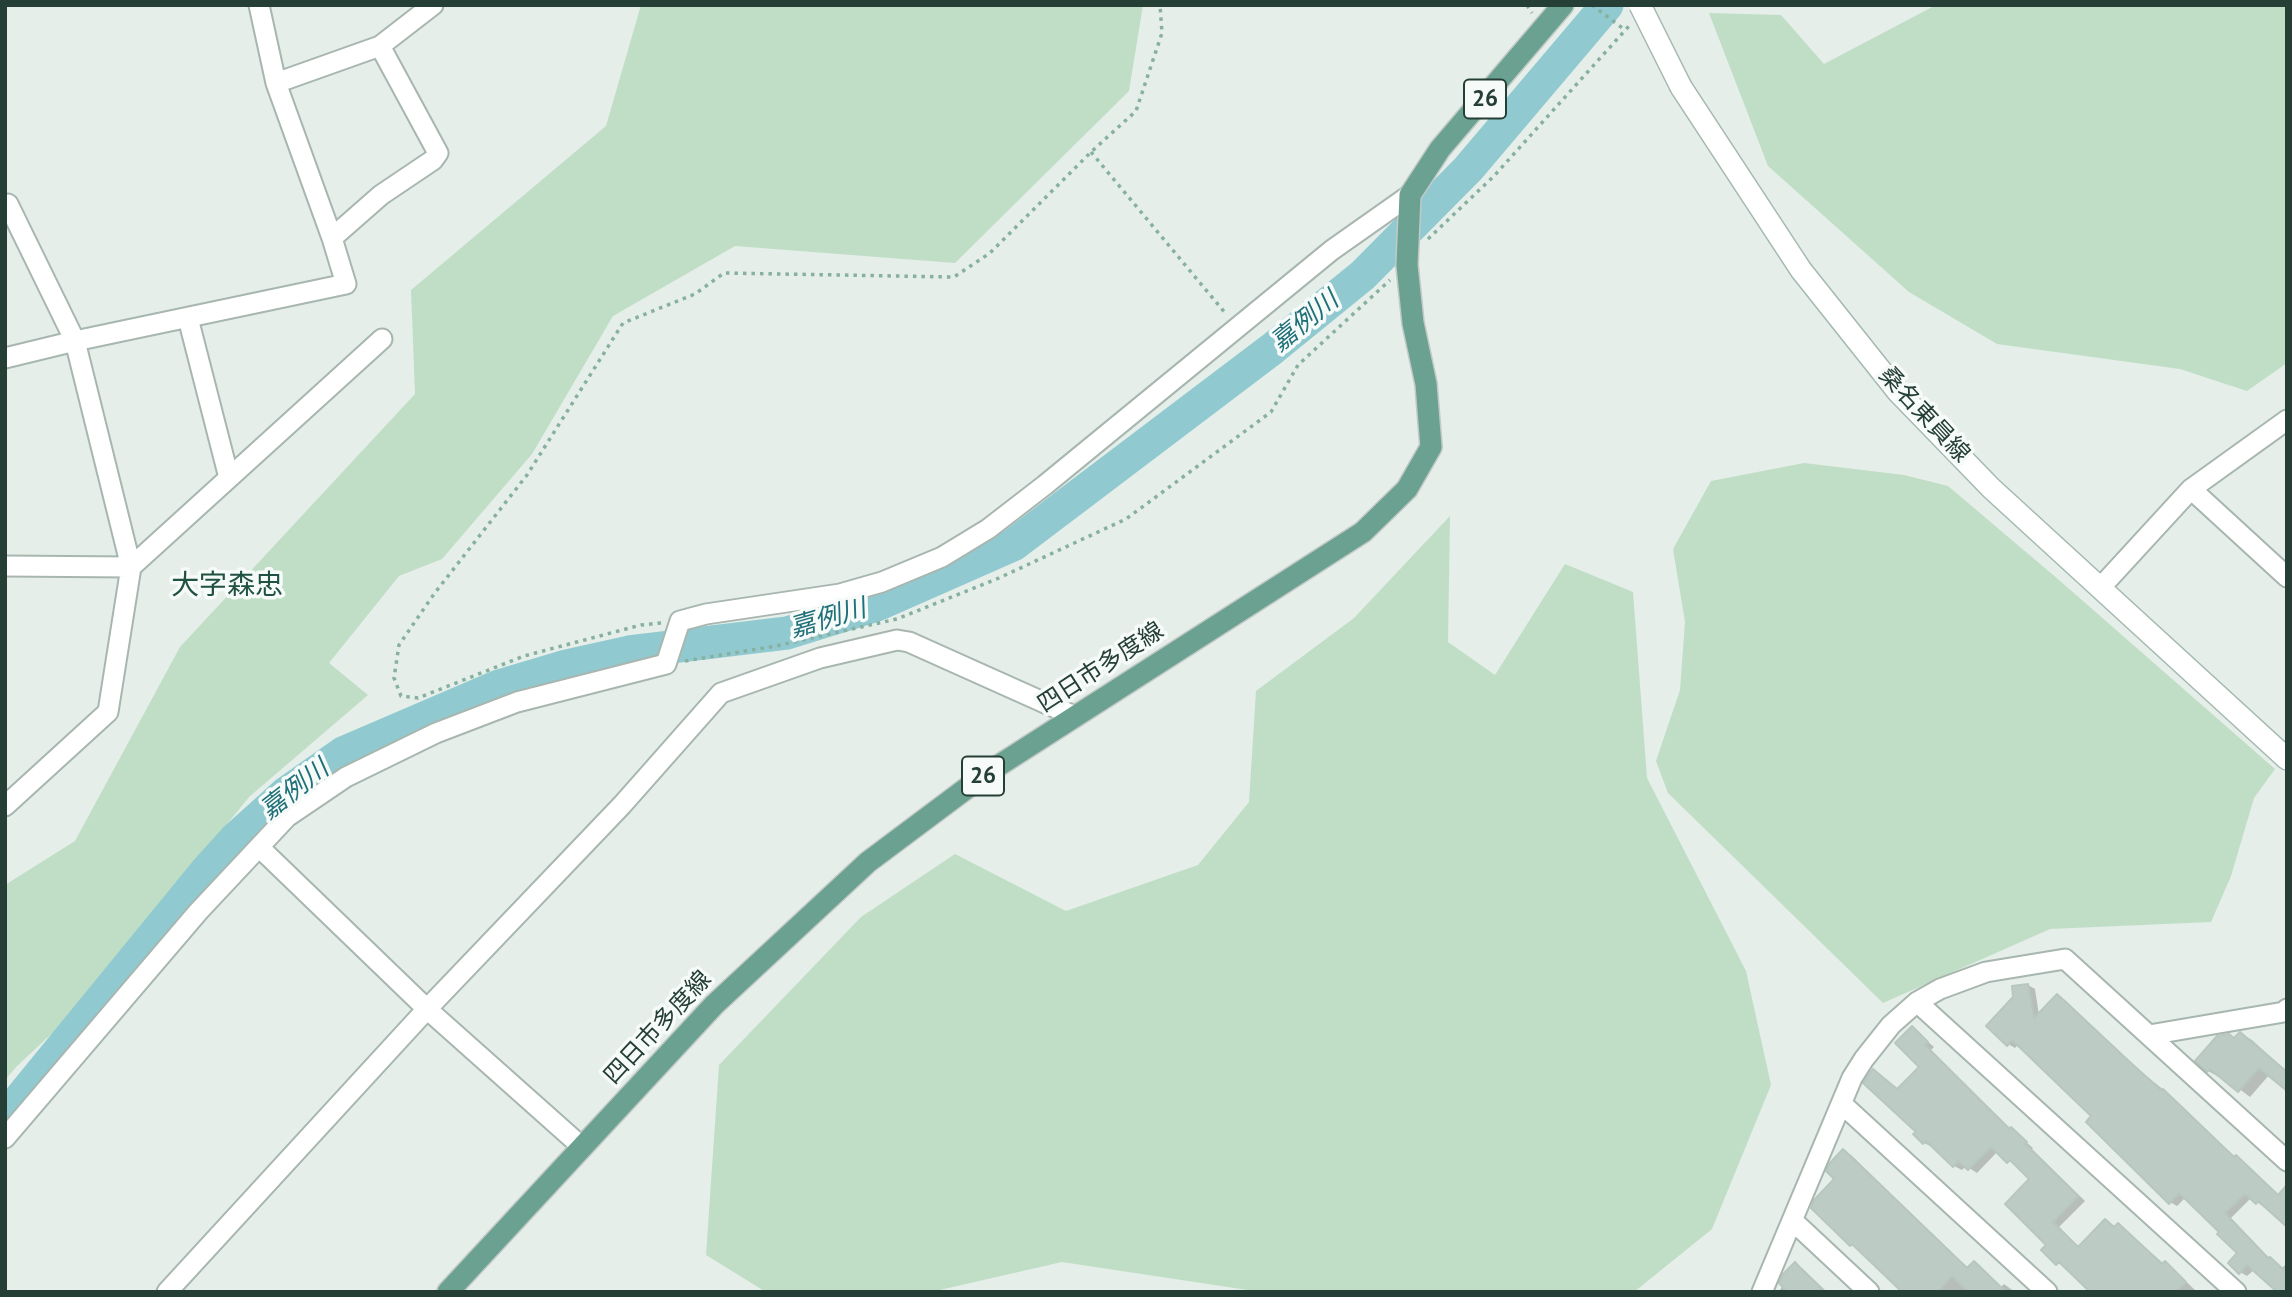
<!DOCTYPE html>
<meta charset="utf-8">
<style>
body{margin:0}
#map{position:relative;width:2292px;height:1297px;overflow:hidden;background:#e5eee9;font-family:"PT Sans",sans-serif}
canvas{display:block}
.frame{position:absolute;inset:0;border:7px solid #253f36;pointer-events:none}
</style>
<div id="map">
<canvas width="2292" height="1297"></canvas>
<div class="frame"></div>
</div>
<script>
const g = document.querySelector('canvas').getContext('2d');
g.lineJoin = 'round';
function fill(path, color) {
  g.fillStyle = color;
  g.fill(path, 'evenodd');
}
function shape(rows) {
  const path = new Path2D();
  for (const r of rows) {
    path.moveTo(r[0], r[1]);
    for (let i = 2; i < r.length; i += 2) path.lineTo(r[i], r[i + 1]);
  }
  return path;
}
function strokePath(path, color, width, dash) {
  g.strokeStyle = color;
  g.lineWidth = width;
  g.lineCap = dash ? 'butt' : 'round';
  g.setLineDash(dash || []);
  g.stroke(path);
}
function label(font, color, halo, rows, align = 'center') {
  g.font = font + ' "PT Sans","Noto Sans JP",sans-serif';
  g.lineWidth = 7;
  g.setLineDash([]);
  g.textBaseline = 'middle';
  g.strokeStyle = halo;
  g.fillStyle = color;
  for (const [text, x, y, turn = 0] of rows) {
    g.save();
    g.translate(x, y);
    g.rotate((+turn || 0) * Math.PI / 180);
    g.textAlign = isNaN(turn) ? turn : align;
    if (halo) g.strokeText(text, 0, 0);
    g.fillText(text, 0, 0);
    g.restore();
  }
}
fill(shape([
 [641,5,1143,5,1129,91,955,263,735,246,613,316,532,454,442,559,399,576,329,663,368,695,249,797,76,1011,17,1066,5,1080,5,885,75,841,180,647,415,394,411,290,606,126],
 [1936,5,2287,5,2287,363,2247,391,2180,369,1997,344,1909,292,1768,166,1709,13,1781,15,1824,64],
 [1804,463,1904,475,1948,486,2059,580,2275,769,2254,798,2231,876,2211,922,2050,929,1883,1003,1668,793,1656,761,1680,690,1685,622,1673,549,1711,481],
 [1450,516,1448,642,1495,675,1565,564,1633,592,1647,778,1746,971,1771,1085,1712,1229,1634,1292,1261,1292,1062,1262,931,1292,766,1292,706,1255,719,1065,861,917,955,854,1066,911,1198,865,1249,802,1256,691,1354,618]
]), '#bfdec5');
fill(shape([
 [2028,985,2035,989,2039,1015,2058,996,2065,1000,2139,1070,2170,1095,2235,1158,2243,1161,2279,1196,2264,1207,2251,1198,2231,1218,2269,1258,2282,1268,2287,1263,2287,1292,2254,1270,2247,1276,2240,1272,2240,1253,2221,1232,2186,1197,2177,1206,2170,1202,2093,1116,2019,1044,2015,1048,2008,1044],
 [1912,1028,1934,1047,1931,1050,2011,1129,2033,1148,2032,1149,2085,1201,2059,1227,2080,1248,2106,1221,2116,1228,2119,1225,2164,1264,2172,1268,2197,1292,2167,1292,2065,1268,2058,1263,2049,1245,2032,1179,1998,1151,1977,1173,1966,1166,1962,1170,1954,1166,1934,1146,1932,1147,1924,1143,1916,1134,1918,1132,1873,1071,1898,1090,1921,1067],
 [2241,1034,2252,1040,2284,1069,2287,1066,2287,1089,2270,1074,2250,1097,2221,1075,2219,1077,2208,1071],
 [1844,1151,1851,1155,1969,1269,1974,1263,2001,1287,2004,1284,2015,1292,1905,1292,1851,1244,1837,1179],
 [1795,1264,1802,1268,1827,1292,1779,1292]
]), '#0003');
strokePath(shape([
 [5,1117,207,870,235,839,286,793,343,753,499,686,566,666,629,652,787,633,877,605,1013,545,1272,349,1363,275,1468,169,1607,5]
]), '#90cad0', 33);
const building = shape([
 [2028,984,2034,1018,2057,994,2132,1064,2161,1090,2163,1089,2234,1157,2236,1155,2278,1195,2287,1185,2287,1227,2258,1201,2256,1204,2245,1194,2225,1213,2268,1258,2270,1257,2287,1273,2287,1292,2277,1292,2247,1265,2239,1274,2228,1263,2237,1253,2217,1234,2219,1232,2179,1193,2169,1204,2086,1122,2091,1116,2012,1040,2007,1046,1986,1026,2013,997,2012,986,2028,984],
 [1912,1026,1928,1042,1925,1045,2009,1129,2011,1127,2027,1142,2025,1144,2078,1196,2053,1222,2078,1247,2105,1219,2114,1227,2118,1223,2162,1264,2165,1261,2186,1282,2176,1292,2090,1292,2059,1262,2056,1265,2041,1250,2046,1245,2005,1204,2029,1179,2010,1160,2007,1163,1991,1147,1968,1170,1958,1161,1953,1167,1926,1141,1923,1144,1913,1134,1916,1132,1863,1083,1873,1069,1897,1089,1919,1067,1895,1043,1912,1026],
 [2240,1032,2287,1072,2287,1091,2259,1068,2238,1092,2210,1069,2207,1072,2195,1061,2217,1036,2229,1034,2234,1038,2240,1032],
 [1843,1149,1967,1268,1974,1261,2006,1292,1968,1292,1952,1276,1938,1292,1902,1292,1852,1244,1850,1246,1811,1208,1814,1200,1834,1179,1826,1171,1829,1164,1843,1149],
 [1795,1262,1805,1273,1825,1292,1787,1292,1779,1283,1783,1274,1795,1262]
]);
fill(building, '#bdcbc5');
strokePath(building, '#b7c7c0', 2);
const street = shape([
 [276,83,380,46,433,5],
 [5,205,8,204,75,341,131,567,108,712,5,806],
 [332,238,381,195,433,160,438,153,380,46],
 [188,318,229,478],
 [5,358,75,341,346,284,332,238,276,83,259,5],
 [2191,489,2287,577],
 [5,566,131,567,382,339],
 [2101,587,2191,489,2287,420],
 [259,847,427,1009,582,1147],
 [1917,1002,2236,1292],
 [2149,1035,2284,1012,2287,1009],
 [1842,1104,2047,1292],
 [5,1138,198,912,287,817,346,777,436,733,517,702,666,664,680,621,706,614,840,594,882,582,942,557,988,529,1045,485,1332,250,1410,195],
 [1793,1221,1869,1292],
 [167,1292,427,1009,622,805,721,693,820,658,897,640,909,642,1074,716],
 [1762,1292,1852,1078,1864,1059,1891,1025,1917,1002,1940,989,1986,972,2065,959,2287,1161]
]);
const secondary = shape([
 [1681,87,1801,270,1898,392,1991,488,2287,759]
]);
const primary = shape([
 [448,1292,714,1005,868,862,987,773,1363,532,1407,489,1431,447,1426,384,1413,323,1407,265,1410,195,1440,149,1563,5]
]);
strokePath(street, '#a8b6b0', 23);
strokePath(secondary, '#a4b9b0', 24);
strokePath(primary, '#c2c9c7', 24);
strokePath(shape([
 [1527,5,1532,13],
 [1592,5,1625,30],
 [1091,152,1226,314],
 [1428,239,1494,176,1629,26],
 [661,623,641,625,524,656,418,698,401,696,394,678,399,645,434,594,527,475,623,323,695,294,724,273,954,277,990,253,1091,152,1136,111,1162,33,1160,5],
 [685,661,776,646,897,619,999,578,1126,519,1271,412,1298,365,1390,280]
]), '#87b0a0', 3.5, [3.5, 5]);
strokePath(street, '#fff', 19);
strokePath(secondary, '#fff', 21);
strokePath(primary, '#6ba190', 21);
const secondaryBridge = shape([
 [1640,5,1681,87]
]);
strokePath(secondaryBridge, '#a4b9b0', 24, []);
strokePath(secondaryBridge, '#fff', 21);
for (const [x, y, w] of [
 [1485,99,42],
 [983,776,42]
]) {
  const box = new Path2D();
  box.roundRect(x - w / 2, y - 19.5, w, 39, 5);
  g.fillStyle = '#f6faf8';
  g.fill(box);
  strokePath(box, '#253f36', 2);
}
label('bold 23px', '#253f36', null, [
 ["26",1485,99],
 ["26",983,776]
]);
label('24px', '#253f36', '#f6faf8', [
 ["桑名東員線",1924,415,47],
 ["四日市多度線",1101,668,-33],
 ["四日市多度線",658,1028,-47]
]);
label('italic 26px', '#207079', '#f6faf8', [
 ["嘉例川",1305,322,-39],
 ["嘉例川",828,619,-16],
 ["嘉例川",295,790,-38]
]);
label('28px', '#215142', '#f6faf8', [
 ["大字森忠",227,586]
]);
</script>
